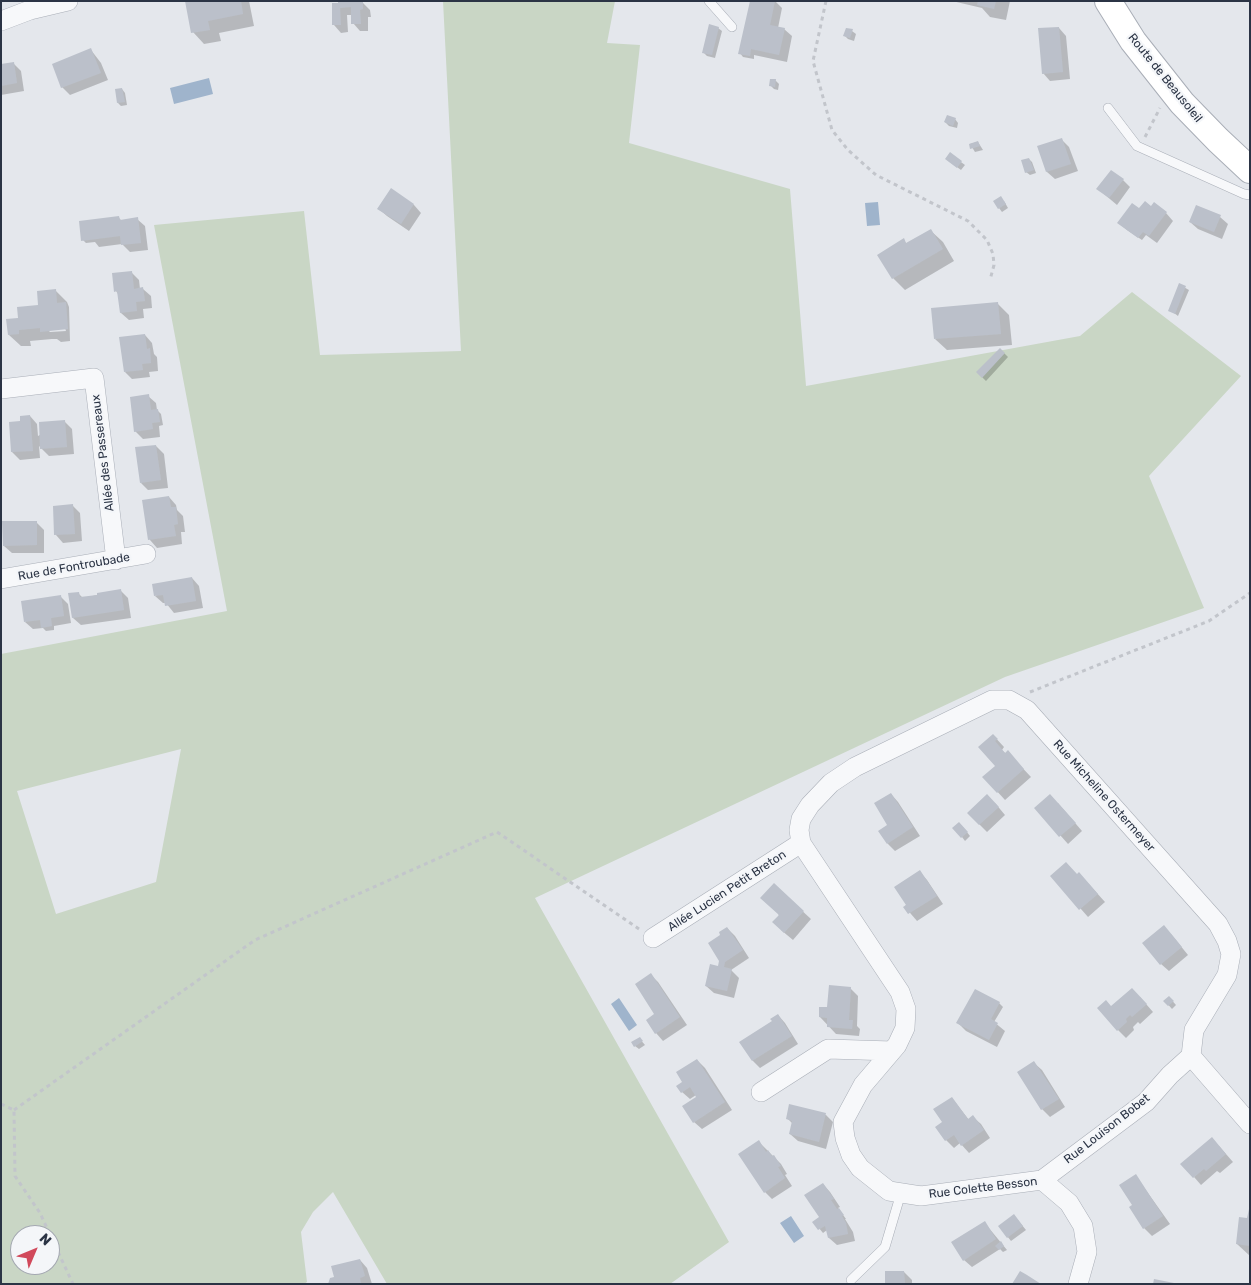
<!DOCTYPE html>
<meta charset="utf-8">
<style>
body{margin:0}
#map{position:relative;width:1251px;height:1285px;overflow:hidden;background:#e4e7ec;font-family:Rubik,sans-serif}
canvas{display:block}
.frame{position:absolute;inset:0;border:2px solid #2b3445;pointer-events:none}
.north{position:absolute;left:10px;top:1225px;width:50px;height:50px;box-sizing:border-box;background:#f4f6f9;border:1px solid #a4a8b1;border-radius:50%;rotate:45deg;font-size:14px;font-weight:700;line-height:20px;text-align:center;color:#2b3445}
.north::after{content:'';display:block;margin:auto;width:18px;height:22px;background:#d1495b;clip-path:polygon(50% 0,100% 100%,50% 72%,0 100%)}
</style>
<div id="map">
<canvas width="1251" height="1285"></canvas>
<div class="frame"></div>
<div class="north">N</div>
</div>
<script>
const g = document.querySelector('canvas').getContext('2d');
g.lineJoin = 'round';
function fill(path, color) {
  g.fillStyle = color;
  g.fill(path, 'evenodd');
}
function shape(rows) {
  const path = new Path2D();
  for (const r of rows) {
    path.moveTo(r[0], r[1]);
    for (let i = 2; i < r.length; i += 2) path.lineTo(r[i], r[i + 1]);
  }
  return path;
}
function strokePath(path, color, width, dash) {
  g.strokeStyle = color;
  g.lineWidth = width;
  g.lineCap = dash ? 'butt' : 'round';
  g.setLineDash(dash || []);
  g.stroke(path);
}
function label(font, color, halo, rows, align = 'center') {
  g.font = font + ' Rubik,sans-serif';
  g.lineWidth = 4.5;
  g.setLineDash([]);
  g.textBaseline = 'middle';
  g.strokeStyle = halo;
  g.fillStyle = color;
  for (const [text, x, y, turn = 0] of rows) {
    g.save();
    g.translate(x, y);
    g.rotate((+turn || 0) * Math.PI / 180);
    g.textAlign = isNaN(turn) ? turn : align;
    if (halo) g.strokeText(text, 0, 0);
    g.fillText(text, 0, 0);
    g.restore();
  }
}
fill(shape([
 [443,1,615,1,607,43,640,45,629,143,790,189,806,386,1080,336,1132,292,1241,376,1149,476,1204,608,1005,677,535,898,729,1242,670,1284,387,1284,333,1192,313,1212,301,1232,307,1282,304,1284,1,1284,1,654,227,611,154,225,304,211,320,355,461,351],
 [181,749,156,882,56,914,17,791],
 [20,1235,50,1235,50,1265,20,1265]
]), '#c9d6c5');
fill(shape([
 [209,78,213,94,174,104,170,88],
 [878,202,880,225,867,226,865,203],
 [619,998,637,1025,629,1031,611,1004],
 [791,1216,804,1236,794,1243,780,1223]
]), '#9fb4cc');
fill(shape([
 [186,1,249,1,254,26,219,33,221,41,204,44,193,32],
 [751,1,775,1,782,8,778,28,784,29,792,36,787,62,754,55,754,59,743,57,740,53],
 [952,1,1010,1,1006,20,990,17,982,8],
 [363,3,370,10,371,17,368,17,368,31,360,31,353,23,352,15,347,15,348,32,341,33,334,25,339,4],
 [718,28,722,31,715,58,707,56,704,53],
 [1059,28,1066,36,1070,79,1050,81,1043,73],
 [852,31,856,34,854,41,848,39,845,36],
 [91,50,101,63,108,80,70,95,62,87],
 [13,63,21,71,24,91,1,95,1,66],
 [775,80,779,84,778,90,774,89,770,85],
 [122,89,125,93,127,105,121,106,118,103,116,90],
 [955,119,958,123,957,128,949,126,945,122],
 [1061,139,1069,147,1078,171,1055,179,1047,172,1039,147],
 [978,142,983,150,975,152,970,144],
 [950,154,965,165,961,170,950,162],
 [1029,159,1032,162,1036,173,1030,175,1026,172],
 [1123,180,1130,187,1117,205,1098,189],
 [392,190,414,205,421,213,409,231,387,216,379,209],
 [1004,201,1008,208,1002,212,999,208],
 [1140,210,1166,213,1173,221,1157,243,1146,235,1142,240,1127,230,1119,223],
 [1220,217,1228,224,1222,239,1198,229,1190,222],
 [119,218,122,221,137,219,145,226,148,250,130,252,122,244,99,247,95,242,86,243,83,240],
 [931,231,943,242,954,261,905,290,893,278,903,240,907,244],
 [131,272,139,280,140,289,143,289,151,296,152,308,143,309,144,318,129,320,121,313,118,294,116,291],
 [1180,285,1189,290,1178,316,1170,310],
 [55,290,67,302,69,307,70,341,61,342,57,339,52,339,30,341,31,346,21,346,9,335,19,319,40,306],
 [65,328,66,331,50,332,48,330],
 [997,303,1009,315,1012,345,947,350,935,339],
 [145,335,152,343,154,354,157,357,158,371,149,372,150,377,132,379,125,372],
 [1000,349,1008,357,986,381,977,372],
 [148,396,156,403,157,410,161,414,163,425,159,426,160,437,143,439,135,431],
 [30,416,37,424,38,436,64,421,72,429,74,454,49,456,39,446,40,458,20,460,12,452,21,422],
 [156,446,164,454,168,488,148,490,141,483],
 [169,497,176,505,177,510,183,516,185,532,181,532,182,544,157,548,150,540,143,501],
 [73,506,80,513,82,541,63,543,56,535,54,507],
 [36,522,44,530,44,553,12,553,4,546],
 [192,578,199,586,203,608,174,613,166,603,163,603,155,596],
 [120,590,128,598,131,618,81,625,73,618,78,593,83,598],
 [60,596,68,604,71,623,54,626,54,630,46,631,43,628,33,629,25,622],
 [993,735,1004,747,1002,750,1006,754,1015,760,1031,777,1005,800,984,777,997,766],
 [891,794,898,802,920,836,895,851,888,844],
 [995,803,1005,815,987,832,968,813],
 [1058,803,1082,831,1068,844,1036,808],
 [963,827,970,836,965,841,962,837],
 [920,872,927,880,943,904,917,921,905,907],
 [1052,876,1077,876,1087,882,1105,902,1088,917],
 [774,885,811,919,793,940,781,930],
 [727,928,735,936,749,958,731,970,739,978,734,998,714,993,706,986,719,967,722,935],
 [1171,934,1188,955,1169,971,1161,964],
 [651,975,658,982,687,1025,663,1041,656,1033,656,1015],
 [850,988,858,996,857,1026,860,1029,859,1036,836,1034,820,1017],
 [1140,997,1153,1012,1140,1024,1138,1022,1133,1027,1134,1030,1126,1038,1118,1030,1112,1007],
 [1169,997,1176,1005,1172,1009,1165,1001],
 [999,1003,1003,1007,994,1022,1005,1031,997,1047,966,1031,958,1023],
 [778,1015,785,1023,798,1044,760,1068,753,1061,741,1042,773,1021],
 [639,1038,645,1045,639,1049,635,1046],
 [697,1060,705,1068,732,1110,702,1129,694,1122,698,1097,696,1095,690,1099,682,1092,684,1082],
 [1034,1063,1042,1070,1065,1107,1050,1117,1042,1109],
 [952,1098,969,1120,973,1117,981,1124,990,1138,969,1153,960,1143,954,1148,946,1140,944,1122],
 [790,1105,826,1115,833,1122,826,1149,798,1141,790,1134,793,1124,787,1118],
 [759,1142,781,1164,787,1174,785,1175,792,1186,772,1199,765,1192],
 [1219,1146,1233,1162,1220,1173,1217,1171,1201,1185,1194,1177],
 [823,1184,830,1192,840,1207,838,1208,846,1219,845,1219,853,1232,855,1241,837,1245,829,1238,827,1230,823,1233,814,1222,819,1219],
 [1143,1186,1170,1224,1152,1236,1144,1228,1134,1212],
 [1250,1209,1250,1256,1237,1244,1248,1220],
 [1017,1219,1026,1230,1011,1241,999,1226],
 [984,1222,1007,1250,1003,1252,1000,1249,972,1267,964,1260],
 [360,1260,367,1268,372,1284,329,1284],
 [904,1272,912,1280,912,1284,886,1284]
]), '#0003');
fill(shape([
 [185,1,241,1,243,14,208,21,210,30,191,33],
 [338,1,363,1,363,9,360,10,361,24,351,24,351,7,340,8,341,25,332,25,332,3,338,3],
 [750,1,775,1,770,25,785,28,779,55,751,49,750,56,738,54],
 [978,1,996,1,994,9,977,5],
 [709,24,719,27,712,55,702,53],
 [1059,27,1063,72,1042,74,1038,28],
 [846,28,853,29,850,38,843,36],
 [91,48,101,73,61,88,52,64],
 [14,62,17,83,1,86,1,64],
 [770,79,776,79,775,87,769,86],
 [122,88,125,102,117,103,115,89],
 [947,115,956,118,953,126,944,122],
 [1062,138,1071,164,1046,172,1037,146],
 [978,141,980,146,970,149,969,144],
 [950,152,962,161,957,168,945,159],
 [1029,158,1034,170,1025,173,1021,160],
 [1111,170,1124,179,1109,198,1096,189],
 [391,188,414,204,401,224,377,209],
 [1001,196,1006,204,998,209,993,201],
 [1145,201,1151,206,1154,202,1167,212,1149,236,1143,232,1138,238,1117,223,1132,203,1139,208],
 [1196,205,1221,215,1214,232,1189,222],
 [119,216,120,220,138,217,141,243,121,245,120,236,81,241,79,221],
 [931,229,943,249,892,279,877,255,904,238,906,243],
 [132,271,134,289,143,287,145,301,136,302,137,311,120,313,117,291,114,292,112,273],
 [1179,283,1186,286,1175,314,1168,311],
 [56,289,57,303,66,302,68,329,40,332,40,328,19,330,19,334,8,335,6,319,18,318,17,307,38,305,37,291],
 [998,302,1001,334,934,339,931,308],
 [145,334,147,349,150,348,151,363,142,364,143,370,124,372,119,337],
 [1000,348,1005,353,982,378,976,372],
 [149,394,151,410,158,409,160,422,152,423,153,429,134,432,130,397],
 [30,415,33,451,11,452,9,422,20,421,20,416],
 [65,420,67,447,40,449,39,422],
 [156,445,161,480,140,483,135,447],
 [169,496,171,507,176,507,178,524,174,525,176,536,148,540,142,500],
 [73,504,75,534,54,535,53,506],
 [2,521,37,521,37,545,3,546],
 [192,577,196,601,165,606,163,595,154,596,152,584],
 [121,589,124,610,72,618,68,593,79,592,80,597,97,595,97,593],
 [61,595,64,616,51,618,52,626,41,628,40,620,24,622,21,601],
 [993,734,998,739,995,741,1005,753,1008,750,1024,769,997,793,982,777,995,766,978,747],
 [891,793,913,827,887,844,878,831,887,825,874,803],
 [987,794,999,807,979,825,967,813],
 [1050,794,1076,823,1059,837,1034,808],
 [959,822,968,832,961,838,952,828],
 [1066,862,1077,874,1079,872,1098,894,1079,910,1050,876],
 [920,870,937,896,908,914,903,907,906,905,894,887],
 [774,883,804,911,784,933,772,922,779,915,760,898],
 [1164,925,1182,947,1160,965,1142,943],
 [727,927,743,950,725,962,724,967,732,969,727,991,705,986,710,964,718,966,719,961,708,943,720,935,719,932],
 [651,973,680,1017,655,1034,646,1020,654,1014,635,984],
 [829,985,851,987,849,1020,853,1020,852,1029,827,1027,827,1018,819,1017,819,1007,827,1007],
 [1132,988,1147,1004,1132,1017,1130,1015,1126,1019,1127,1022,1117,1031,1097,1008,1106,1000,1111,1006],
 [975,989,1000,1002,991,1019,998,1023,989,1040,956,1023],
 [1169,996,1174,1001,1168,1006,1163,1001],
 [778,1014,792,1036,752,1061,739,1042,772,1021,770,1019],
 [640,1037,643,1041,634,1047,631,1042],
 [697,1059,725,1102,693,1123,682,1106,696,1097,690,1087,681,1093,676,1086,682,1082,676,1072],
 [1034,1061,1059,1099,1041,1110,1017,1072],
 [952,1097,968,1119,973,1115,984,1130,961,1146,954,1135,945,1141,935,1127,942,1122,933,1109],
 [789,1104,826,1113,819,1142,789,1134,792,1121,786,1119],
 [1212,1137,1226,1154,1206,1171,1204,1169,1193,1178,1180,1164],
 [759,1140,766,1152,768,1150,772,1156,774,1155,781,1166,778,1167,785,1178,764,1193,738,1154],
 [1136,1174,1163,1216,1143,1229,1129,1207,1132,1205,1119,1185],
 [823,1183,834,1199,831,1200,837,1209,839,1208,844,1215,842,1216,846,1223,848,1234,828,1238,825,1226,818,1230,812,1222,819,1217,804,1195],
 [1249,1209,1250,1246,1236,1244,1239,1217,1247,1218],
 [1014,1214,1023,1226,1007,1238,998,1226],
 [985,1221,996,1239,963,1261,951,1242],
 [1001,1241,1004,1246,999,1250,995,1246],
 [360,1259,365,1276,360,1278,361,1284,328,1284,330,1278,334,1277,331,1266],
 [885,1271,904,1271,905,1284,885,1284],
 [1020,1271,1027,1275,1041,1284,1012,1284],
 [1154,1279,1174,1283,1174,1284,1153,1284]
]), '#bbc0ca');
const service = shape([
 [709,1,732,27],
 [1108,108,1137,146,1244,194,1250,195],
 [851,1280,885,1247,901,1193]
]);
const minor = shape([
 [1,21,30,10,68,1],
 [1,389,94,378,116,560],
 [1,579,146,554],
 [653,938,801,843],
 [761,1092,828,1049,892,1051],
 [1042,1180,1146,1102,1170,1075,1191,1056],
 [1078,1284,1087,1252,1083,1226,1069,1203,1042,1180,921,1196,889,1191,860,1168,851,1155,845,1138,843,1122,863,1085,897,1045,905,1028,906,1009,900,992,801,843,799,830,801,819,810,805,831,783,855,767,992,700,1009,700,1027,710,1218,924,1227,941,1231,954,1227,975,1194,1030,1191,1056,1250,1124]
]);
const secondary = shape([
 [1108,1,1133,41,1182,103,1218,140,1250,170]
]);
strokePath(service, '#a9aeb7', 10);
strokePath(minor, '#a9aeb7', 20);
strokePath(secondary, '#a9aeb7', 28);
strokePath(shape([
 [826,1,813,61,832,130,848,150,876,175,968,221,987,240,993,254,994,265,990,280],
 [1145,137,1160,108],
 [1030,692,1209,621,1250,593],
 [1,1104,14,1110,15,1176,40,1213,73,1284],
 [14,1110,255,940,497,832,639,929]
]), '#c2c5cb', 3, [4, 4]);
strokePath(service, '#f7f8fa', 9);
strokePath(minor, '#f7f8fa', 19);
strokePath(secondary, '#fff', 26);
label('12px', '#2b3445', '#f4f6f9', [
 ["Route de Beausoleil",1165,78,51],
 ["Allée des Passereaux",103,453,-97],
 ["Rue de Fontroubade",74,567,-10],
 ["Rue Micheline Ostermeyer",1104,796,48],
 ["Allée Lucien Petit Breton",727,891,-33],
 ["Rue Louison Bobet",1107,1129,-38],
 ["Rue Colette Besson",983,1188,-7]
]);
</script>
